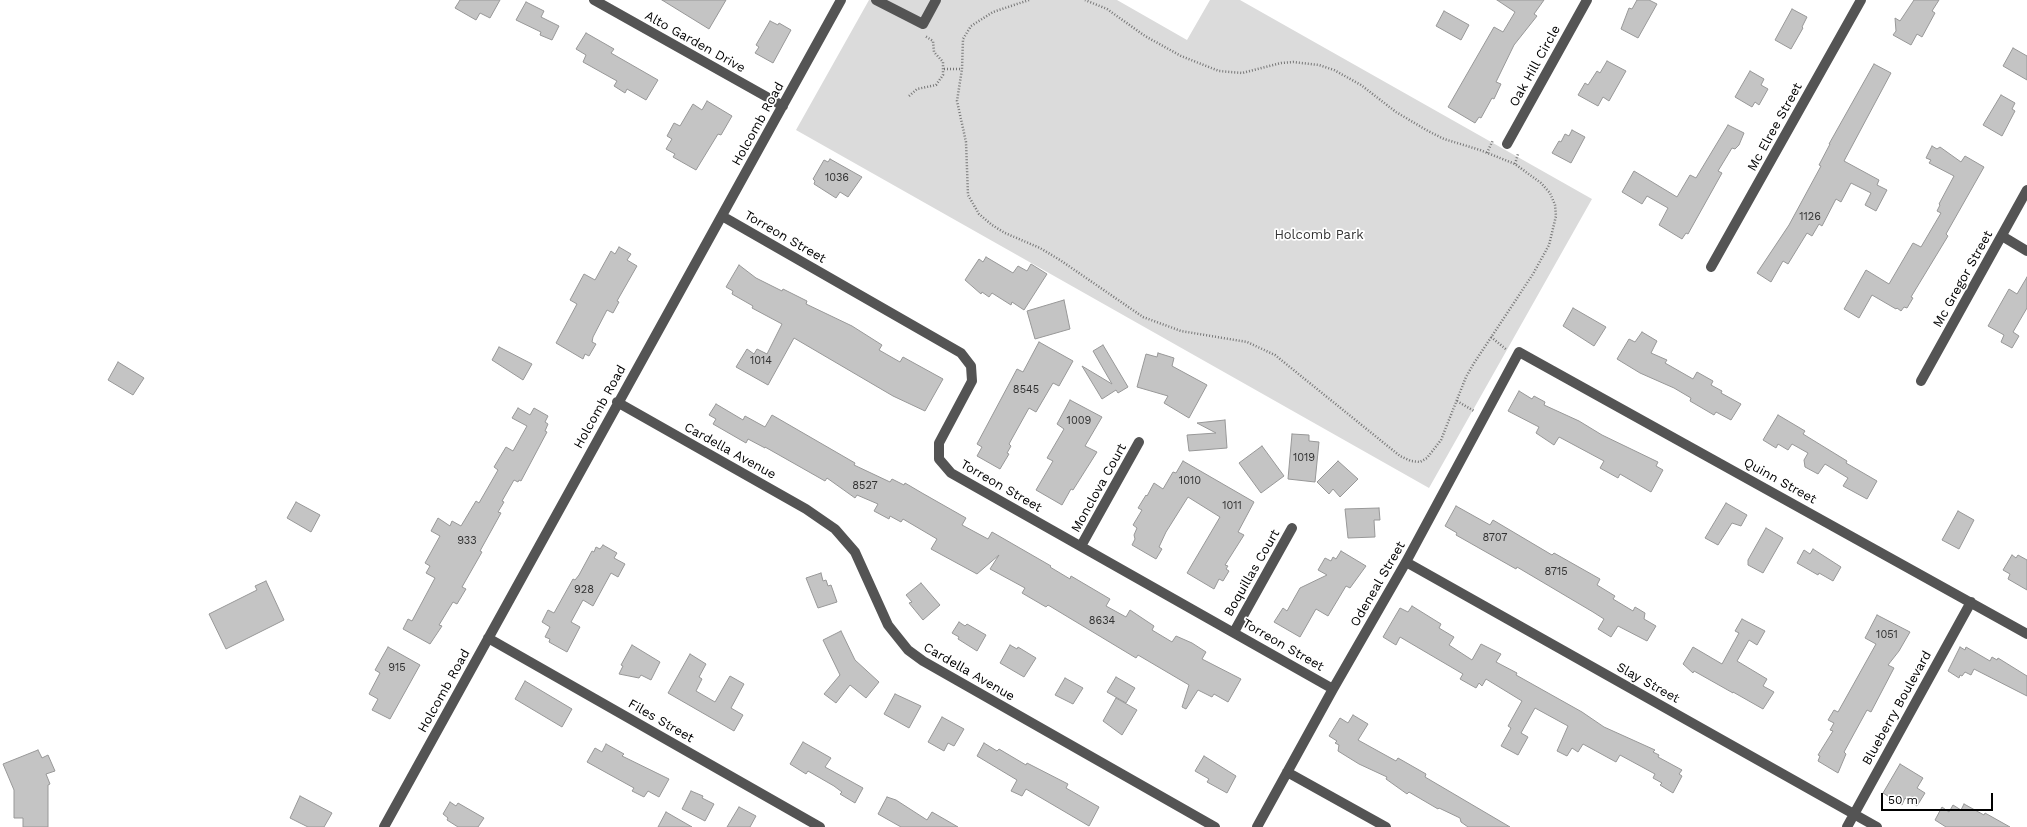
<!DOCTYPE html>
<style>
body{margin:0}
#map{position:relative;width:2027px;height:827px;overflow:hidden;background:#fff;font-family:"Work Sans",sans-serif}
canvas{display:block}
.scale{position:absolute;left:1881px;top:793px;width:112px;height:18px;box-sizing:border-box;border:2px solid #000;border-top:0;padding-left:5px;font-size:12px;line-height:14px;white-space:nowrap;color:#000;-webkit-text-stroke:3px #fff;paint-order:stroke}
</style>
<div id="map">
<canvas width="2027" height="827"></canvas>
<div class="scale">50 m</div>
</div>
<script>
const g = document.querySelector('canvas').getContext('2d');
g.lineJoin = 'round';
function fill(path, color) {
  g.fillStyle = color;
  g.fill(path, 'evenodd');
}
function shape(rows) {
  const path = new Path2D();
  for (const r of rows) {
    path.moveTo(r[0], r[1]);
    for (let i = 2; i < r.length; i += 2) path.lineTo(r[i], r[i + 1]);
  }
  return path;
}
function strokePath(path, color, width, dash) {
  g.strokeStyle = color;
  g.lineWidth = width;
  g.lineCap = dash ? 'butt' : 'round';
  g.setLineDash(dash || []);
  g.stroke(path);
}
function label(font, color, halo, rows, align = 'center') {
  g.font = font + ' "Work Sans",sans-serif';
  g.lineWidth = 3.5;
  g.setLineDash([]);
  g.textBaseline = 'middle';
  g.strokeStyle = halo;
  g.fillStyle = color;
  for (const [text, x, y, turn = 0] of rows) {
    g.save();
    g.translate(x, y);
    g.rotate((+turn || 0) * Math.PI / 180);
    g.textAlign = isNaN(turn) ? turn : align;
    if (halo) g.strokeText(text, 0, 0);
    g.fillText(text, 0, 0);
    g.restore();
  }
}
fill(shape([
 [869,0,1117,0,1187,40,1210,0,1240,0,1592,199,1429,488,796,130]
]), '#dbdbdb');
const building = shape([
 [460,0,500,0,490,18,480,13,476,20,455,8,460,0],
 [662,0,726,0,709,29,662,0],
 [1497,0,1544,0,1534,14,1537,16,1514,45,1496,82,1501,84,1494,99,1492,98,1481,118,1479,117,1475,123,1448,107,1494,27,1503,32,1515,12,1497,0],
 [1637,0,1649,0,1657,4,1638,38,1621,29,1629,8,1632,9,1637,0],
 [1914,0,1939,0,1932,11,1935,13,1922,37,1917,34,1911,45,1893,35,1896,31,1895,18,1900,21,1914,0],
 [526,2,544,11,541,17,559,26,552,40,540,35,541,32,516,20,526,2],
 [1792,9,1807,17,1802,27,1803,28,1791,49,1775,40,1792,9],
 [1444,11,1469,25,1461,40,1436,26,1444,11],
 [770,21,778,25,779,23,791,30,773,63,755,53,759,47,756,45,770,21],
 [586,33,614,49,611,53,658,80,646,100,627,89,625,93,614,86,617,81,583,62,586,55,576,49,586,33],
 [2013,48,2027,56,2027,80,2003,66,2013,48],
 [1607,61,1626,71,1609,101,1603,97,1598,106,1578,95,1585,83,1588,85,1597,71,1600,73,1607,61],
 [1874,64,1891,73,1844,161,1879,180,1877,185,1887,190,1876,211,1865,205,1871,193,1851,183,1841,202,1836,199,1822,226,1819,224,1812,236,1807,233,1788,264,1783,261,1771,282,1757,273,1789,225,1821,166,1819,165,1830,144,1829,144,1874,64],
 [1750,71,1764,79,1761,85,1768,89,1759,105,1755,102,1752,107,1735,97,1750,71],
 [2001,95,2015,103,2012,109,2015,111,2002,136,1983,125,2001,95],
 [707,101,732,116,721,135,718,134,696,170,673,157,675,154,666,149,672,139,667,136,674,123,680,126,693,104,702,110,707,101],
 [1728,125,1744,133,1739,145,1735,149,1732,148,1718,171,1722,173,1688,234,1686,233,1682,239,1659,225,1668,208,1647,196,1642,204,1622,192,1634,171,1677,197,1690,175,1696,178,1728,125],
 [1572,130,1585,137,1571,163,1552,153,1559,141,1561,142,1565,134,1569,136,1572,130],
 [1932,146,1937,149,1940,147,1961,162,1965,156,1984,167,1946,234,1948,236,1911,297,1913,298,1907,308,1904,307,1901,311,1897,308,1896,309,1872,295,1859,318,1844,309,1866,270,1889,284,1913,243,1921,247,1941,213,1937,211,1940,205,1939,204,1954,176,1929,163,1931,160,1926,158,1932,146],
 [830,159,862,177,848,197,840,192,836,198,814,184,815,181,813,179,824,160,828,162,830,159],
 [619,247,631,254,627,260,637,266,617,301,619,302,613,313,607,310,593,337,592,342,596,344,589,356,585,354,583,359,556,343,577,304,570,300,584,274,595,280,611,251,615,254,619,247],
 [986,257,1013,273,1018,266,1027,271,1031,264,1047,274,1024,310,1012,302,1011,305,992,293,989,297,982,292,981,294,965,280,979,259,983,262,986,257],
 [739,265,756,278,782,291,783,289,807,301,806,304,852,326,882,345,879,350,900,362,903,357,943,379,925,411,893,396,794,338,768,385,736,367,747,349,754,354,757,349,767,354,782,324,752,308,753,306,732,294,733,291,726,287,739,265],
 [2027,277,2027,308,2013,332,2019,336,2012,348,2001,342,2004,335,1988,326,2009,289,2017,294,2027,277],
 [1064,300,1070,329,1035,339,1027,311,1064,300],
 [1573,308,1606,327,1594,346,1563,326,1573,308],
 [1642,332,1657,341,1651,353,1667,360,1665,363,1693,379,1697,372,1713,381,1711,385,1722,391,1721,393,1741,404,1731,420,1716,412,1714,415,1690,401,1691,398,1674,388,1640,373,1617,359,1629,339,1635,342,1642,332],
 [1039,342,1073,361,1059,386,1053,383,1036,412,1029,408,1009,444,1011,446,1007,453,1009,454,1000,469,977,456,982,447,977,444,1017,369,1023,372,1039,342],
 [1103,345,1128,387,1118,393,1116,390,1102,399,1082,366,1112,384,1093,351,1103,345],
 [499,347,532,364,523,380,492,360,499,347],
 [1158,353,1174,358,1172,366,1207,385,1189,418,1164,403,1168,396,1137,387,1146,354,1157,357,1158,353],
 [118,362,144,378,133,395,108,380,118,362],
 [1519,391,1532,399,1534,396,1545,402,1544,405,1579,421,1602,435,1658,462,1656,466,1663,470,1651,492,1620,474,1618,478,1600,468,1604,461,1561,438,1559,437,1554,445,1536,433,1539,427,1508,411,1519,391],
 [1070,400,1102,417,1085,446,1097,452,1073,490,1071,489,1062,505,1036,490,1053,461,1047,458,1064,429,1057,424,1070,400],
 [716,404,743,420,745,416,765,427,772,415,855,463,854,465,890,482,892,479,904,485,905,483,922,493,966,518,962,525,988,539,992,532,1051,566,1050,567,1070,579,1071,576,1110,599,1106,606,1126,617,1130,610,1154,626,1152,630,1172,642,1176,636,1192,643,1206,652,1202,659,1241,679,1228,702,1214,694,1212,697,1198,690,1186,709,1182,707,1189,685,1138,655,1136,658,1048,605,1046,607,1022,593,1025,588,990,569,999,555,977,574,931,549,937,539,903,519,901,522,890,516,889,519,874,511,878,504,857,495,855,498,827,478,825,481,765,447,765,448,748,439,746,443,713,424,716,419,709,415,716,404],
 [518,408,530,415,534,408,548,416,545,422,548,424,545,431,547,432,521,481,519,480,518,482,514,480,502,501,504,502,498,512,501,513,480,551,482,552,462,587,466,589,457,604,453,602,439,625,442,626,430,644,403,629,408,619,412,621,435,578,426,573,430,566,425,563,440,536,431,531,438,518,450,526,452,521,461,526,476,501,479,503,498,470,494,467,506,447,513,451,527,426,512,418,518,408],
 [1778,415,1805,431,1803,434,1847,461,1846,463,1877,481,1867,499,1843,486,1848,478,1825,464,1818,474,1805,467,1804,460,1808,453,1792,444,1788,450,1778,444,1776,448,1763,440,1778,415],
 [1225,420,1227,448,1189,451,1187,435,1216,433,1197,423,1225,420],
 [1292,434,1309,435,1309,441,1319,442,1315,482,1288,479,1292,434],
 [1262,446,1284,476,1261,493,1239,463,1262,446],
 [1183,461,1254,502,1238,532,1244,535,1225,565,1228,566,1226,569,1229,571,1223,581,1219,579,1214,589,1187,573,1220,517,1188,497,1166,532,1159,547,1162,549,1156,559,1132,545,1135,539,1134,535,1137,528,1133,525,1142,510,1138,508,1146,495,1147,496,1154,483,1163,489,1173,472,1176,473,1183,461],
 [1338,461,1358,479,1340,497,1333,489,1329,494,1317,482,1338,461],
 [296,502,320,515,311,532,287,518,296,502],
 [1726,503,1747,515,1741,526,1732,523,1718,545,1705,538,1726,503],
 [1456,506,1490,525,1493,520,1552,555,1554,553,1600,579,1597,585,1615,596,1613,599,1633,611,1635,607,1645,613,1644,619,1656,626,1647,641,1618,626,1611,637,1598,629,1604,619,1593,612,1517,567,1516,569,1456,535,1457,533,1445,526,1456,506],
 [1379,508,1380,520,1374,520,1375,537,1348,538,1345,509,1379,508],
 [1958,511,1974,520,1959,549,1942,540,1958,511],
 [1766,528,1783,538,1763,573,1748,565,1748,560,1766,528],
 [603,545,617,553,614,558,625,564,618,577,611,573,593,606,583,600,571,622,580,627,567,652,549,642,550,639,545,637,550,627,542,622,548,610,554,613,573,579,575,580,579,575,592,551,594,552,596,547,600,549,603,545],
 [1813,549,1841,567,1833,581,1819,573,1818,575,1797,563,1804,550,1810,554,1813,549],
 [1341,551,1366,566,1350,588,1346,586,1328,616,1316,609,1300,637,1274,622,1283,608,1287,611,1300,588,1327,575,1318,570,1325,558,1331,561,1333,557,1336,559,1341,551],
 [2012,555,2016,558,2018,555,2027,560,2027,590,2008,579,2010,574,2003,570,2012,555],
 [821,573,823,581,826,580,828,586,831,585,837,602,818,608,806,578,821,573],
 [266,581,284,620,226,649,209,614,257,590,255,586,266,581],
 [921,583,940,605,923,620,909,603,912,602,906,595,921,583],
 [1412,606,1441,624,1439,628,1454,637,1449,645,1472,660,1481,644,1501,654,1496,662,1517,673,1516,675,1582,712,1604,727,1655,750,1653,752,1659,755,1658,757,1682,770,1679,774,1682,776,1673,793,1660,785,1662,783,1653,778,1655,774,1620,755,1616,762,1583,744,1578,752,1572,748,1567,756,1557,751,1568,726,1535,708,1521,733,1528,737,1518,755,1501,746,1511,728,1508,726,1522,701,1486,679,1482,686,1479,683,1476,688,1460,679,1463,674,1400,637,1396,645,1383,637,1400,608,1408,612,1412,606],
 [1877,615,1910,632,1899,651,1888,665,1894,668,1871,712,1867,710,1844,752,1846,754,1838,773,1818,761,1820,756,1818,755,1833,731,1830,730,1834,723,1828,720,1834,710,1838,712,1876,644,1865,638,1877,615],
 [1742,619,1765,631,1757,645,1749,640,1737,661,1767,679,1763,686,1774,692,1763,709,1733,692,1733,693,1694,671,1693,673,1683,664,1693,647,1722,664,1739,633,1735,631,1742,619],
 [959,622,965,626,967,624,986,635,977,651,958,639,959,637,952,633,959,622],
 [841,631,855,660,879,682,866,698,850,685,836,703,824,694,840,675,823,640,841,631],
 [632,645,660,662,651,680,641,675,639,678,619,674,623,666,621,665,632,645],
 [1010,645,1017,649,1018,647,1036,658,1024,677,1000,663,1010,645],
 [388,647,420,665,390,719,372,710,378,699,369,694,380,673,375,670,388,647],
 [1960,647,1965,650,1966,647,1990,661,1992,657,1997,660,1998,658,2027,676,2027,696,1974,669,1971,675,1965,672,1962,676,1960,675,1959,678,1948,671,1960,647],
 [690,654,706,664,699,677,702,679,696,691,715,702,730,676,744,684,731,708,743,715,734,731,668,693,690,654],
 [1116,677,1135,688,1126,703,1107,692,1116,677],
 [1065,678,1083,688,1073,704,1055,695,1065,678],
 [525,681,572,709,562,727,515,699,525,681],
 [895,694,921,706,909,728,884,714,895,694],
 [1116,698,1137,710,1122,735,1103,721,1116,698],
 [1353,715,1368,724,1358,740,1396,761,1398,758,1426,774,1425,777,1510,827,1468,827,1461,822,1460,818,1439,808,1438,809,1409,792,1407,794,1386,779,1387,777,1359,764,1338,751,1339,745,1335,743,1337,741,1329,736,1340,718,1348,723,1353,715],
 [942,717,964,729,954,746,948,743,944,751,928,742,942,717],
 [803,742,831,758,825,767,863,788,855,803,840,794,842,792,834,786,808,771,806,774,790,764,803,742],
 [984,743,997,751,999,749,1026,765,1027,763,1068,784,1066,788,1099,807,1089,826,1026,789,1022,796,1011,791,1017,780,977,756,984,743],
 [606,744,624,754,622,756,669,779,659,797,648,791,644,797,632,791,634,788,587,762,595,748,602,752,606,744],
 [38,750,42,758,48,755,55,771,46,774,50,784,48,785,48,827,23,827,23,818,14,818,14,790,3,764,38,750],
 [1204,756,1236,776,1227,793,1207,782,1209,779,1195,771,1204,756],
 [1900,764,1923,778,1917,788,1925,793,1917,806,1905,798,1902,805,1883,793,1900,764],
 [691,791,703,796,702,798,714,804,705,821,682,809,691,791],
 [300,796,332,813,324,827,308,827,290,818,300,796],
 [887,797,896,800,927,820,932,812,958,827,901,827,878,814,887,797],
 [450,802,456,806,458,803,484,818,478,827,458,827,447,820,448,818,443,814,450,802],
 [1964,804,1984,815,1985,813,2010,827,1946,827,1935,820,1942,807,1949,812,1953,805,1961,810,1964,804],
 [739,807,756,816,750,827,727,827,739,807],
 [666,812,692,827,658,827,666,812]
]);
fill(building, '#c4c4c4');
strokePath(building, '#989898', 1);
strokePath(shape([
 [1029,0,993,12,971,26,963,39,962,69,957,101,966,142,968,195,979,214,992,225,1005,233,1040,248,1060,260,1143,317,1181,331,1247,342,1275,355,1400,456,1411,461,1420,462,1427,458,1441,440,1466,377,1474,363,1533,274,1549,245,1556,216,1555,205,1550,193,1541,183,1515,164,1480,150,1444,139,1428,131,1396,112,1361,85,1334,70,1319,65,1293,62,1281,63,1242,73,1219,71,1181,56,1145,36,1107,9,1085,0],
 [944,69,962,69],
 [909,96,917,89,936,85,943,75,943,62,934,52,933,41,925,36],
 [1487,153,1493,140],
 [1515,164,1518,154],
 [1491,337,1507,350],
 [1457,401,1474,411]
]), '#767676', 2.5, [1, 2]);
strokePath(shape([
 [594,0,783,106],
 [876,0,923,24,936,0],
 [1507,144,1587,0],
 [722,216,961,353,971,366,972,381,939,443,939,459,951,473,1333,689],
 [2002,236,2027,251],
 [1711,267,1861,0],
 [1921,381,2027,190],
 [617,402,806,509,835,529,855,552,888,625,908,650,923,661,1215,827],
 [1081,546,1139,442],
 [1406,562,1877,827],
 [1234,632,1292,528],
 [488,638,820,827],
 [1287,772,1386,827],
 [384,827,841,0],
 [1257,827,1333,689,1406,562,1519,352,2027,634],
 [1847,827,1971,602]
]), '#545454', 10);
label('11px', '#313131', null, [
 ["1036",837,178],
 ["1126",1810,217],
 ["1014",761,361],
 ["8545",1026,390],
 ["1009",1079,421],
 ["1019",1304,458],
 ["1010",1190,481],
 ["8527",865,486],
 ["1011",1232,506],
 ["8707",1495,538],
 ["933",467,541],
 ["8715",1556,572],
 ["928",584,590],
 ["8634",1102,621],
 ["1051",1887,635],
 ["915",397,668]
]);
label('13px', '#000', '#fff', [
 ["Alto Garden Drive",695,42,29],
 ["Oak Hill Circle",1535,66,-61],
 ["Holcomb Road",758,124,-61],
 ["Mc Elree Street",1775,127,-61],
 ["Torreon Street",785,237,30],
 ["Mc Gregor Street",1963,279,-61],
 ["Holcomb Road",600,407,-61],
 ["Cardella Avenue",730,451,29],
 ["Quinn Street",1780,481,29],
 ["Torreon Street",1001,486,30],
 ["Monclova Court",1099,488,-61],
 ["Boquillas Court",1252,573,-60],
 ["Odeneal Street",1378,584,-60],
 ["Torreon Street",1283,645,30],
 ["Cardella Avenue",969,672,30],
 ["Slay Street",1648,683,29],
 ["Holcomb Road",444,691,-61],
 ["Blueberry Boulevard",1897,708,-61],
 ["Files Street",661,721,30]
]);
label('13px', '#323232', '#fff', [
 ["Holcomb Park",1319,235]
]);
</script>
